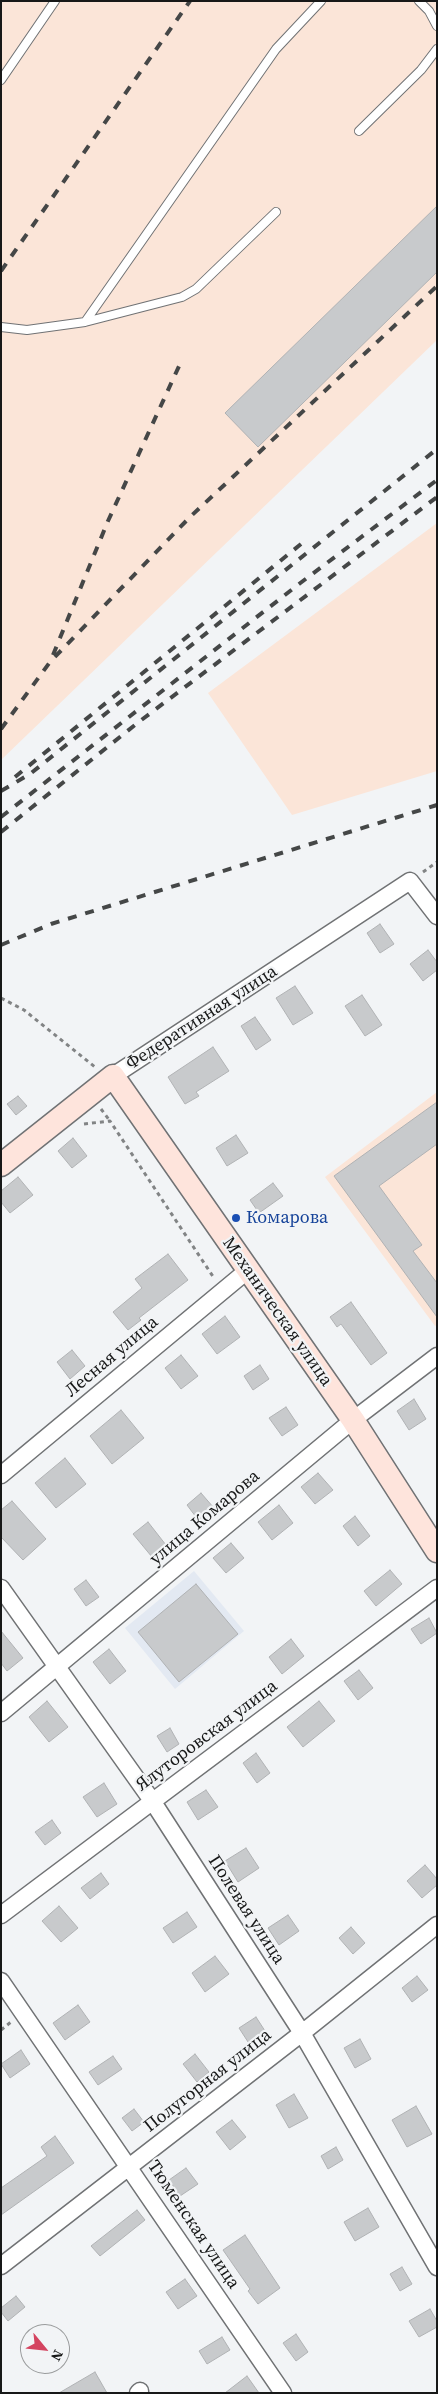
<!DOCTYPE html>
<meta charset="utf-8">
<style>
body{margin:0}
#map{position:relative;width:438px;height:2394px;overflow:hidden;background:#f2f4f6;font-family:"Source Serif 4",serif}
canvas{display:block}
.frame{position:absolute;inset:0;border:2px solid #171818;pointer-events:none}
.north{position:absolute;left:20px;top:2324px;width:50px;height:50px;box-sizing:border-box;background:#f2f4f6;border:1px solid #9a9c9d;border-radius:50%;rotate:118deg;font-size:14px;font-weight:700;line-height:20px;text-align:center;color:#171818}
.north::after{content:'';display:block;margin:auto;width:18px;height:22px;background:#d44460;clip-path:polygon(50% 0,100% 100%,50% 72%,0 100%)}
</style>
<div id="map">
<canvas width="438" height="2394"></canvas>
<div class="frame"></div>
<div class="north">N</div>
</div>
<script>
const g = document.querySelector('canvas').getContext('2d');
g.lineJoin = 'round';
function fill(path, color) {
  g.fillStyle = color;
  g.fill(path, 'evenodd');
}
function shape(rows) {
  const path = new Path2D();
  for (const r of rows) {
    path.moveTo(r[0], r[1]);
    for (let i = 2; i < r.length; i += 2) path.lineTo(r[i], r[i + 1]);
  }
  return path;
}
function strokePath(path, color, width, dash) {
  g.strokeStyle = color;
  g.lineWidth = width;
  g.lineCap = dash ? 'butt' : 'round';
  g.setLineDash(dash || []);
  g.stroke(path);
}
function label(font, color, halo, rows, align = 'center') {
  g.font = font + ' "Source Serif 4",serif';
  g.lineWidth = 4.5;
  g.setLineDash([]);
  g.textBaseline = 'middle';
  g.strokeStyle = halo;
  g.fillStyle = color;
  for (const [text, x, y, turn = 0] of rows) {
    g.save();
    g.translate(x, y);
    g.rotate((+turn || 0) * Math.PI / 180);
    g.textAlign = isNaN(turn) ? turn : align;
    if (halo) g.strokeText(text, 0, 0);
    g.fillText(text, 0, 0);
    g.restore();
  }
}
fill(shape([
 [194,1571,244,1631,175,1689,125,1628]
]), '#e3e9f2');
fill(shape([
 [1,1,437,1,437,340,1,760],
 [437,523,437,771,292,815,208,693],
 [437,1092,437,1325,435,1326,325,1177]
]), '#fbe5d8');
const building = shape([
 [437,206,437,272,258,447,225,413,437,206],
 [380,924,394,944,380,953,367,933,380,924],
 [428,950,437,962,437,970,423,981,410,964,428,950],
 [295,986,313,1013,293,1025,276,998,295,986],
 [362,995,382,1025,365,1036,345,1006,362,995],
 [255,1017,271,1040,256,1050,241,1026,255,1017],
 [213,1047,229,1071,196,1092,199,1096,185,1104,168,1077,213,1047],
 [18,1096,27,1106,16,1115,7,1104,18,1096],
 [437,1102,437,1144,379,1186,422,1245,413,1251,437,1283,437,1317,334,1176,437,1102],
 [236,1135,248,1153,227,1166,216,1148,236,1135],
 [73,1138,87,1156,72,1168,58,1151,73,1138],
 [18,1177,33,1195,10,1213,1,1202,1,1191,18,1177],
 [273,1183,283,1196,259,1213,250,1200,273,1183],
 [168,1254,188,1280,139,1318,141,1320,128,1330,113,1312,142,1288,135,1279,168,1254],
 [351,1302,387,1353,371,1365,341,1324,337,1327,330,1317,351,1302],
 [225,1316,240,1337,217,1354,202,1334,225,1316],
 [72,1350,85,1366,70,1379,57,1362,72,1350],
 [181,1355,198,1376,181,1389,165,1368,181,1355],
 [260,1365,269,1379,253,1390,244,1376,260,1365],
 [414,1399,426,1419,409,1430,397,1411,414,1399],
 [286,1407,298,1425,282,1436,269,1418,286,1407],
 [121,1410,144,1438,112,1464,90,1436,121,1410],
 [65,1458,86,1484,56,1508,35,1483,65,1458],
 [318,1473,333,1490,315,1504,301,1487,318,1473],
 [201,1493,214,1508,199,1521,187,1505,201,1493],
 [12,1501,46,1539,23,1560,1,1537,1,1510,12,1501],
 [279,1505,293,1523,272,1540,258,1522,279,1505],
 [355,1516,370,1536,358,1546,343,1526,355,1516],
 [148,1522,166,1545,152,1557,133,1534,148,1522],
 [231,1543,244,1558,226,1573,213,1558,231,1543],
 [390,1570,402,1584,376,1606,364,1591,390,1570],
 [86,1580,99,1597,86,1606,74,1589,86,1580],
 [196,1584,238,1634,179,1682,138,1632,196,1584],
 [429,1618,437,1633,421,1644,411,1629,429,1618],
 [1,1631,23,1658,7,1671,1,1663,1,1631],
 [291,1639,304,1656,282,1674,269,1657,291,1639],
 [109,1649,126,1671,110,1684,93,1662,109,1649],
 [359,1670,373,1688,358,1700,344,1681,359,1670],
 [47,1701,68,1727,49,1742,29,1717,47,1701],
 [319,1701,335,1721,303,1747,287,1727,319,1701],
 [170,1728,179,1744,167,1752,157,1736,170,1728],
 [256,1753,270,1773,257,1783,243,1763,256,1753],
 [104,1783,117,1804,97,1817,83,1797,104,1783],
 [206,1790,218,1807,198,1820,187,1802,206,1790],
 [52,1820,61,1833,45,1845,35,1832,52,1820],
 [246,1848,259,1868,238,1882,225,1861,246,1848],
 [425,1865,437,1879,437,1885,422,1898,407,1881,425,1865],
 [101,1873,109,1884,90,1899,81,1888,101,1873],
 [59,1906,78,1928,61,1942,42,1921,59,1906],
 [187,1912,197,1927,173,1943,163,1928,187,1912],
 [288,1915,299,1931,279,1945,268,1928,288,1915],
 [351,1927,365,1943,353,1954,339,1938,351,1927],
 [215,1956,229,1974,205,1992,192,1973,215,1956],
 [417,1976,428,1990,412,2002,402,1988,417,1976],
 [78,2005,90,2022,65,2040,53,2023,78,2005],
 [256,2017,267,2034,250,2045,239,2028,256,2017],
 [360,2039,371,2059,355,2068,344,2048,360,2039],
 [21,2050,30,2064,10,2078,1,2064,21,2050],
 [195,2054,209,2072,197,2082,183,2064,195,2054],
 [113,2056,122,2069,98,2085,89,2072,113,2056],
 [294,2094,308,2118,289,2128,276,2105,294,2094],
 [416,2106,432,2134,407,2147,392,2120,416,2106],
 [134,2109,144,2122,132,2131,122,2118,134,2109],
 [232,2120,246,2137,230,2150,216,2132,232,2120],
 [55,2136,74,2163,1,2215,1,2188,47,2156,41,2147,55,2136],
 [336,2147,343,2160,328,2169,321,2156,336,2147],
 [186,2168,198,2184,180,2196,169,2180,186,2168],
 [368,2208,379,2227,355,2241,344,2222,368,2208],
 [137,2210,145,2220,100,2256,91,2246,137,2210],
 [245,2235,280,2288,258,2304,248,2291,250,2289,223,2250,245,2235],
 [402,2267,412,2284,400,2291,390,2274,402,2267],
 [185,2279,197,2296,178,2309,166,2292,185,2279],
 [16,2296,25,2307,8,2321,1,2312,1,2308,16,2296],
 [430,2309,437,2321,437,2327,419,2337,409,2321,430,2309],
 [296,2334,308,2352,296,2361,283,2343,296,2334],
 [222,2337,230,2350,207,2364,199,2351,222,2337],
 [95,2372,107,2393,59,2393,95,2372],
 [247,2376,259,2393,225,2393,247,2376]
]);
fill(building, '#c8cacc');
strokePath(building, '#b0b2b4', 1);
const lane = shape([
 [419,1,429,11,437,26],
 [1,80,55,1],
 [359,131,421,70,437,49],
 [276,212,196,289,182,297,85,322,276,49,321,1],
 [1,327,27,330,85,322]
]);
const street = shape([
 [113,1076,410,881,437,916],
 [1,1475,248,1270],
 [1,1588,153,1802,302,2033,437,2267],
 [1,1713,353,1420,437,1356],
 [1,1915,437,1588],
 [1,1981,283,2393],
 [1,2266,302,2033,437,1925],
 [138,2393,140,2391]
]);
const secondary = shape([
 [1,1165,113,1076,353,1420,437,1551]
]);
strokePath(lane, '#707274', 10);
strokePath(street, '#707274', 19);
strokePath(secondary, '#707274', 25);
strokePath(shape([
 [423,872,437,862],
 [1,998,24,1010,95,1067],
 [101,1109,110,1121],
 [84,1124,110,1121,214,1278],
 [1,2030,11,2022]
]), '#828485', 3, [4, 4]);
strokePath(lane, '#fff', 8);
strokePath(street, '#fff', 16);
strokePath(secondary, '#fee4dc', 22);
strokePath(shape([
 [1,271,190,1],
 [53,655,108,521,180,364],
 [1,729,50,662,190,517,437,286],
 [15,777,301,544],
 [1,791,30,774,437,449],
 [1,817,299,584,437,480],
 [1,832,140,721,437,497],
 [1,945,51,924,437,805]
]), '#454747', 4, [9, 9]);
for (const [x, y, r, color] of [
 [236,1218,5,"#1a4fb4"]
]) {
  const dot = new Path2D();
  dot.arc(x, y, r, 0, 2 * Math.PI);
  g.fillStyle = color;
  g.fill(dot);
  strokePath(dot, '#f2f4f6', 2);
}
label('18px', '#171818', '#f2f4f6', [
 ["Федеративная улица",202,1018,-33],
 ["Механическая улица",277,1312,55],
 ["Лесная улица",112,1357,-40],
 ["улица Комарова",205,1518,-40],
 ["Ялуторовская улица",207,1736,-37],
 ["Полевая улица",246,1910,57],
 ["Полугорная улица",208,2081,-38],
 ["Тюменская улица",193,2225,56]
]);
label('18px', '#164399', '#f2f4f6', [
 ["Комарова",246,1218]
], 'left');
</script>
